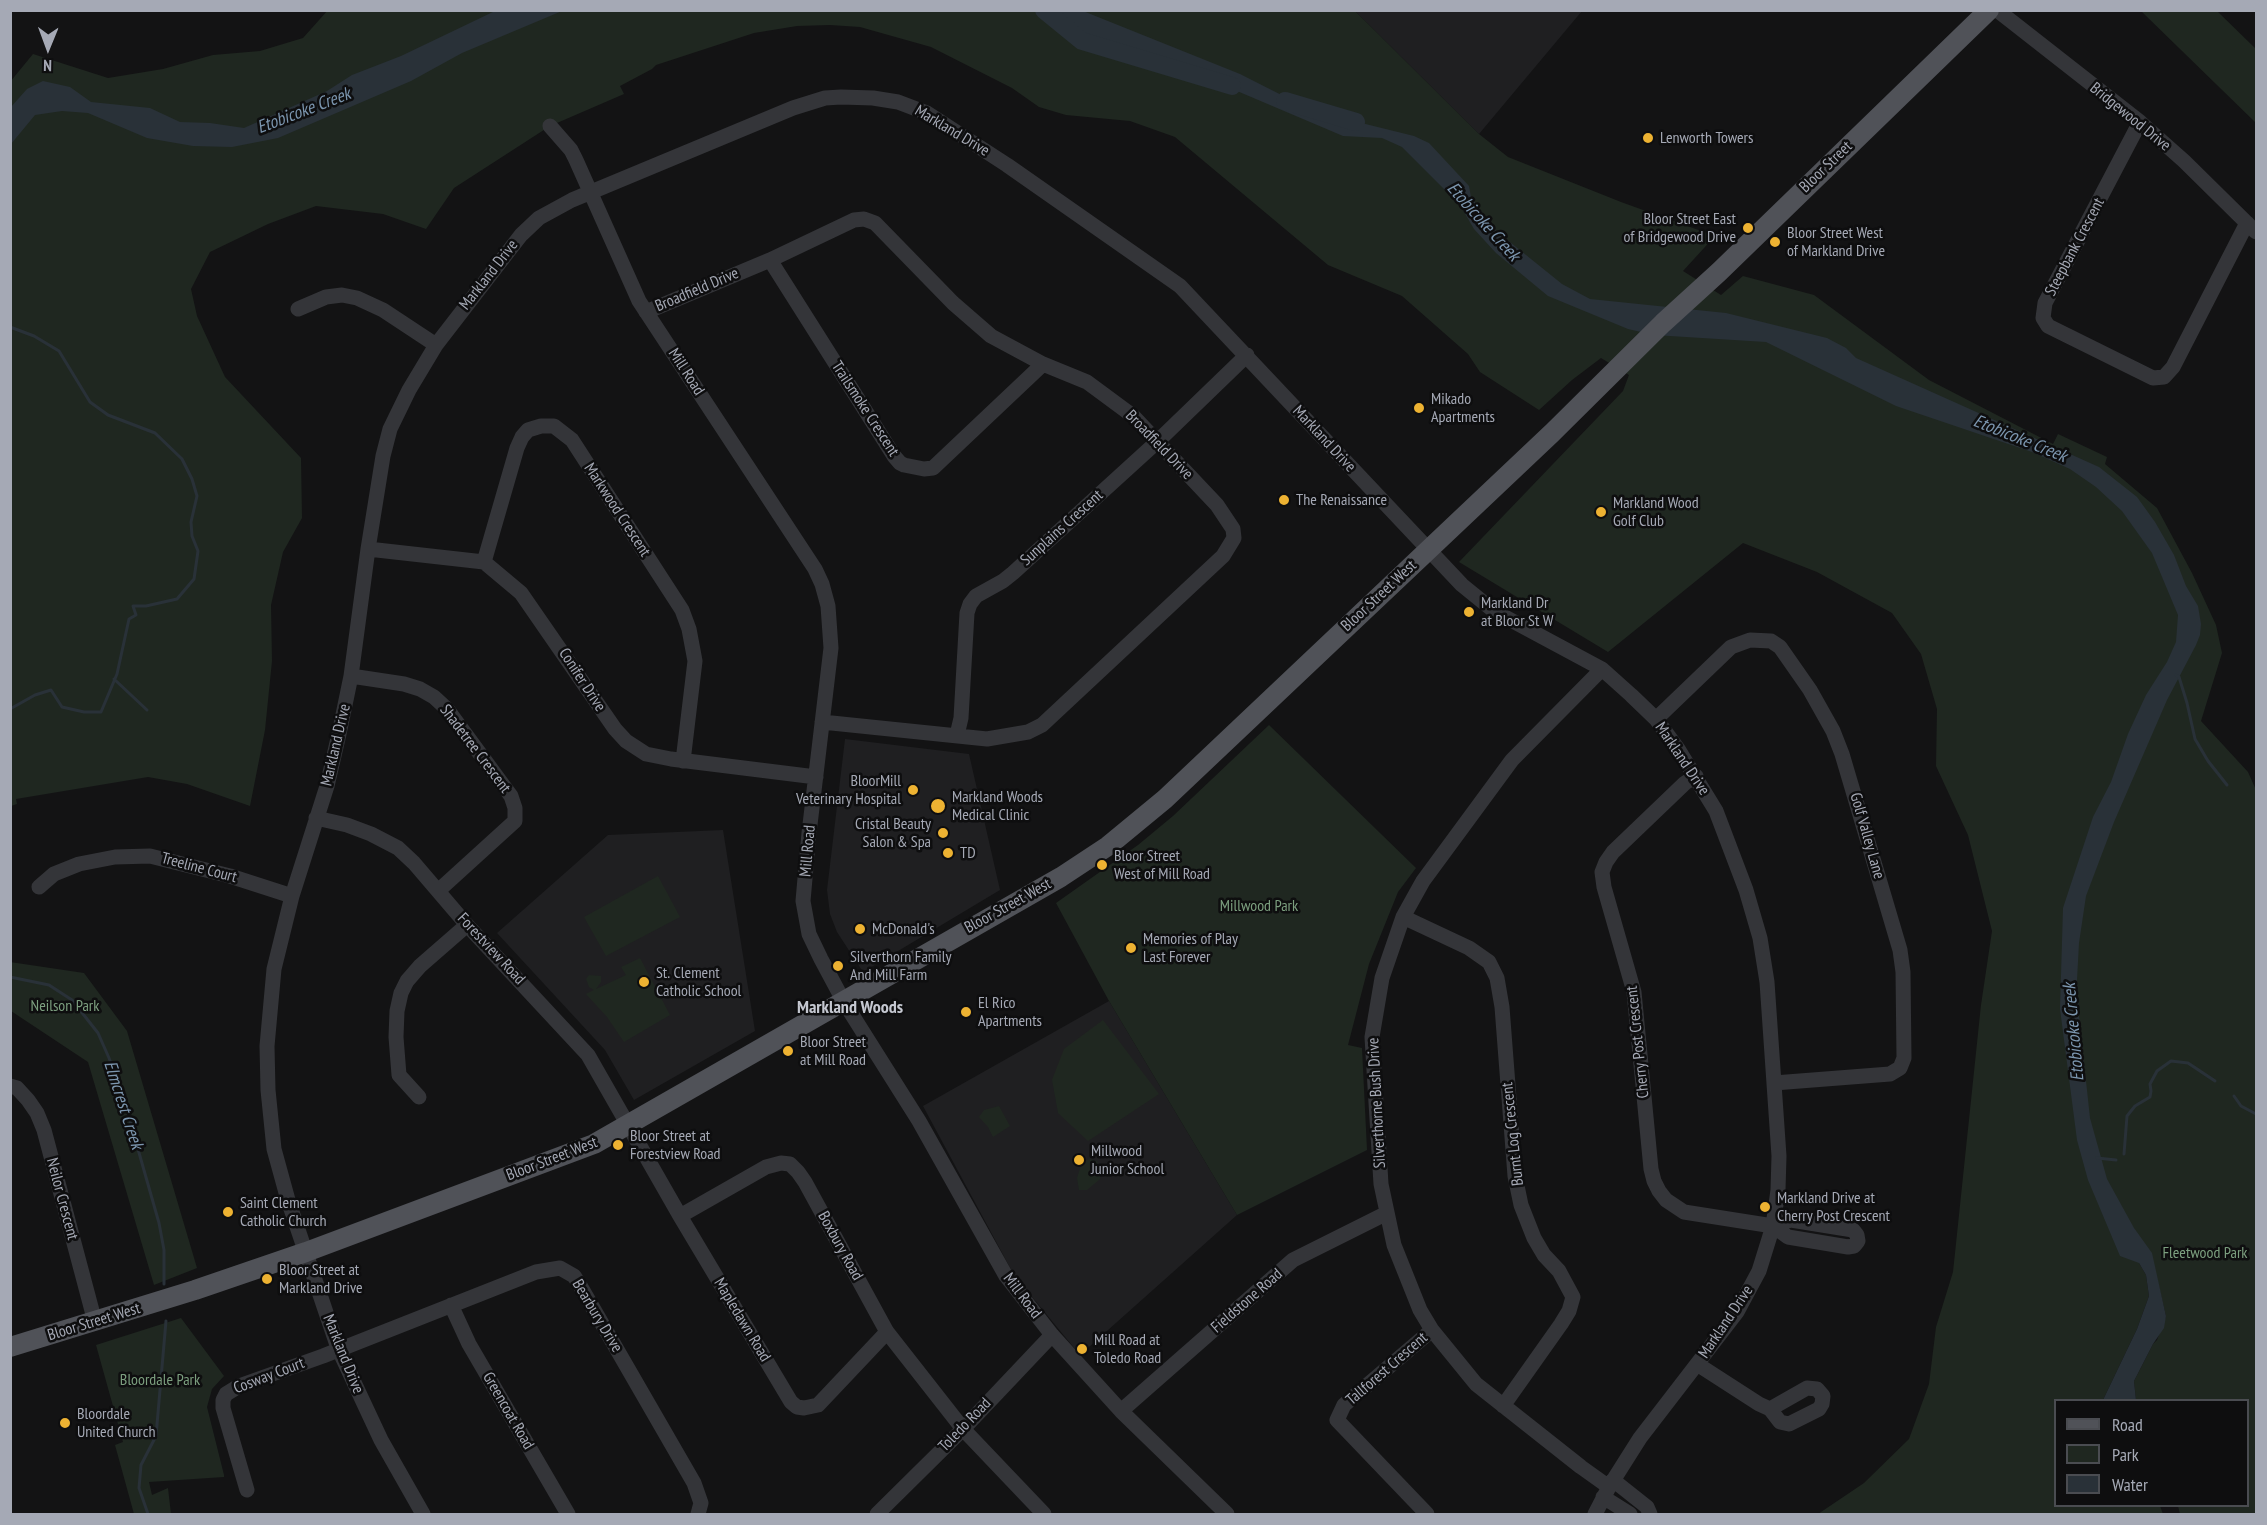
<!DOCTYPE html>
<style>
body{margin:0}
#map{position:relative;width:2267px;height:1525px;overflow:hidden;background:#131314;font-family:"PT Sans Narrow",sans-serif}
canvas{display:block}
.frame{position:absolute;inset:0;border:12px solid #a5a9b5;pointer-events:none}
.legend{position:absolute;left:2054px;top:1399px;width:195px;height:108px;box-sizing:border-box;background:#0e0e0f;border:2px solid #4a4c51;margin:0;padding:8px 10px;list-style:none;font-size:18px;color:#a5a9b5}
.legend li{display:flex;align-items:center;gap:12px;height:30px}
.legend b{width:30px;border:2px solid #4a4c51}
.north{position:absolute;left:18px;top:18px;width:60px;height:60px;-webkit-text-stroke:4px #0e0e0f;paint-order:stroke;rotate:181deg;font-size:16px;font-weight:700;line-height:24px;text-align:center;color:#a5a9b5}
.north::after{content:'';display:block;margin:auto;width:21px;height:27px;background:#a5a9b5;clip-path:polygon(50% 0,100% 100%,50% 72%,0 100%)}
</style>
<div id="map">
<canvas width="2267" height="1525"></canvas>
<div class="frame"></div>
<ul class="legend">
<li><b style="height:8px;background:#505258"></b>Road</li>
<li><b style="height:16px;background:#1f2720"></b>Park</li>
<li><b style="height:16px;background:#293138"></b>Water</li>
</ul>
<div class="north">N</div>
</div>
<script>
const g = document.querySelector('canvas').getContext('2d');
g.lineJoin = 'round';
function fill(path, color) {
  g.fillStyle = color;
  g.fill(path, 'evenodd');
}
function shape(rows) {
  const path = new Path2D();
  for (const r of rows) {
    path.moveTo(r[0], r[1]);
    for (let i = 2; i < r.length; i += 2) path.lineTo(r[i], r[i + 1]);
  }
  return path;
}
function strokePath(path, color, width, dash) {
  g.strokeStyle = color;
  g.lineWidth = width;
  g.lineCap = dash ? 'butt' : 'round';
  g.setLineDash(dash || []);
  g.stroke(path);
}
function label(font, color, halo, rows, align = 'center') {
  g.font = font + ' "PT Sans Narrow",sans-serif';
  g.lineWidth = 5;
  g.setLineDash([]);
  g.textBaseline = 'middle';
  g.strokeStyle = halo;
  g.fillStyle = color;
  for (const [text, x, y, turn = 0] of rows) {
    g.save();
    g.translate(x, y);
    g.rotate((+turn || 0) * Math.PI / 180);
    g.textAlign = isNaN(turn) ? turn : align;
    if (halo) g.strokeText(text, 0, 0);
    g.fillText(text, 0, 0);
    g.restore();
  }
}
fill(shape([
 [1355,11,1582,11,1479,134],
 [845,739,969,754,1000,890,863,972,837,932,830,914,827,890],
 [723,830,755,1031,634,1100,605,1050,497,933,608,835],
 [1109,1001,1237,1215,1080,1355,1014,1275,923,1106]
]), '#1f1f21');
fill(shape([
 [328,10,1355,11,1479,134,1508,157,1621,202,1715,236,1683,271,1721,295,1743,276,1814,295,1929,380,2053,444,2058,434,2107,457,2105,464,2157,508,2192,573,2216,625,2222,653,2201,721,2248,772,2256,790,2256,1514,2180,1514,2178,1506,2248,1506,2248,1400,2136,1400,2134,1381,2153,1344,2157,1340,2166,1316,2151,1254,2139,1263,2146,1275,2149,1296,2137,1329,2103,1400,2056,1400,2056,1506,2160,1506,2163,1514,1818,1514,1864,1483,1909,1439,1929,1384,1936,1327,1953,1272,1981,1005,1992,931,1968,835,1936,766,1937,709,1921,654,1892,613,1817,572,1743,543,1608,652,1459,562,1623,391,1629,375,1601,358,1572,380,1539,410,1480,372,1468,354,1402,296,1328,265,1175,137,1130,121,1066,115,1039,107,1012,88,931,47,860,27,830,25,797,26,754,33,656,65,652,69,620,86,624,94,550,126,454,188,426,229,383,214,316,206,268,224,210,252,191,289,197,316,225,377,301,458,302,518,283,552,271,605,272,661,265,730,250,806,187,784,148,777,16,799,17,804,11,806,10,82,33,54,108,78,163,69,213,55,260,51,303,38],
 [2141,11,2217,11,2256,49,2256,123],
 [1269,725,1416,868,1398,892,1369,964,1348,1045,1362,1048,1367,1150,1237,1215,1109,1001,1056,903,1138,845,1173,816],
 [658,876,680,917,606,956,584,917],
 [640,958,670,1015,624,1042,607,1017,586,994,594,990,589,987,586,979,589,975,601,976,601,982,596,989,626,975,621,967],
 [10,962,84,973,127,1031,197,1268,154,1285,88,1062,11,1011],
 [1103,1020,1159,1094,1088,1141,1058,1113,1052,1080,1064,1049],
 [999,1106,1010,1126,993,1137,988,1127,979,1117,984,1110],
 [1089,1159,1097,1161,1101,1170,1100,1179,1087,1190,1079,1190,1077,1178,1082,1162],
 [181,1318,224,1376,212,1389,207,1407,224,1475,224,1477,149,1482,152,1495,168,1488,171,1514,134,1514,115,1445,123,1442,96,1345]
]), '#1f2720');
fill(shape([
 [495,11,562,11,462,53,411,81,278,138,232,147,193,146,147,138,88,113,62,111,35,115,11,144,11,107,27,89,43,81,70,87,91,102,150,108,180,122,210,123,244,128,327,91,352,75,401,56],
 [1042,11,1083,11,1240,74,1313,111,1414,136,1429,143,1469,186,1471,197,1495,230,1562,284,1590,299,1726,313,1827,338,1846,348,1856,358,2099,467,2137,497,2155,522,2174,555,2186,586,2198,606,2201,624,2200,635,2196,645,2167,700,2114,822,2086,896,2079,943,2077,980,2079,1016,2090,1118,2107,1179,2134,1228,2152,1253,2166,1316,2164,1328,2153,1344,2134,1381,2136,1400,2103,1400,2137,1329,2149,1296,2146,1275,2139,1263,2120,1256,2088,1180,2077,1140,2060,1009,2063,908,2093,817,2111,782,2128,734,2146,695,2167,662,2176,642,2178,615,2152,553,2122,511,2096,487,2070,469,2032,452,1896,406,1766,342,1654,335,1628,329,1548,296,1496,253,1474,229,1460,205,1402,147,1382,138,1343,136,1197,74,1125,56,1077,34]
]), '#293138');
strokePath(shape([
 [10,327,34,336,59,351,90,402,108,415,155,433,182,459,192,479,197,496,191,522,192,536,198,551,194,579,177,599,146,606,133,606,136,615,129,619,117,674,101,712,84,712,62,707,51,690,35,695,10,709],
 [2176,675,2179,677,2187,703,2195,739,2208,761,2227,785],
 [114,679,147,710],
 [10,977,49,985,72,1000,98,1033,109,1058,124,1100,159,1223,164,1250,164,1284],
 [2234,1096,2241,1106,2256,1114],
 [2124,1154,2127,1116,2135,1106,2150,1097,2151,1091,2150,1084,2157,1071,2171,1061,2188,1063,2215,1081],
 [2097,1158,2116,1160],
 [148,1514,139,1488,141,1465,156,1436,166,1321]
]), '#293138', 3);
strokePath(shape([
 [1044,10,1082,41,1232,86],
 [1285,101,1356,122]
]), '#293138', 18);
strokePath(shape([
 [1997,10,2140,122,2184,161,2256,232],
 [2140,122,2045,303,2043,318,2048,326,2153,378,2164,377,2173,367,2247,223],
 [550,126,571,150,576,160,639,301,815,569,822,584,828,606,831,648,809,833,803,901,809,934,821,959,844,1002,919,1121,1006,1276,1052,1335,1121,1411,1227,1514],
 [770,260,894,456,900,463,904,465,924,469,933,468,1043,364],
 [298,309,326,297,342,295,357,298,383,310,436,345],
 [646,312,770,260,854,220,864,219,875,223,953,303,991,336,1043,364,1087,382,1133,416,1217,505,1233,529,1234,538,1223,556,1042,725,1028,732,987,739,822,722],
 [368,549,484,562,521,593,615,729,626,741,646,754,671,759,816,777],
 [484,562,517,448,522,437,528,430,541,426,554,426,572,440,682,610,689,629,695,661,683,761],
 [1602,669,1512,760,1423,881,1403,917,1382,978,1372,1037,1381,1184,1394,1245,1420,1310,1432,1330,1476,1384,1581,1467,1609,1487],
 [351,676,404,684,420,689,434,697,447,709,511,796,515,808,515,821,438,891],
 [1656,719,1731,647,1750,640,1771,641,1780,647,1810,690,1833,731,1842,754,1900,950,1903,972,1904,1058,1900,1068,1890,1074,1774,1083],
 [957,735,961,718,967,613,970,604,976,596,1003,581,1013,573,1158,441,1247,355],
 [1696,776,1685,783,1613,852,1606,862,1602,872,1604,887,1634,992,1651,1169,1654,1181,1659,1191,1666,1200,1684,1212,1773,1226],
 [316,818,347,825,371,834,398,848,414,863,467,925,588,1055,680,1216,791,1402,797,1407,804,1408,818,1405,887,1332],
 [39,887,54,874,79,864,115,857,150,856,230,876,292,896],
 [1403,917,1469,948,1489,962,1497,978,1502,1007,1515,1176,1521,1205,1534,1238,1544,1255,1559,1271,1573,1297,1569,1311,1561,1324,1503,1406],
 [10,1086,17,1088,28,1100,37,1113,44,1130,95,1322],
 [419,1097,399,1075,396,1037,397,1011,401,993,407,981,420,966,467,925],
 [680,1216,766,1167,781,1163,790,1164,798,1172,805,1182,887,1332,963,1429,1044,1514],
 [1791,1220,1853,1230,1857,1235,1858,1241,1854,1246,1848,1247,1788,1237,1773,1226,1791,1220],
 [451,1305,469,1344,568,1514],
 [1697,1364,1759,1404,1770,1409,1807,1388,1817,1389,1823,1396,1822,1404,1819,1409,1789,1424,1780,1422,1770,1409],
 [1121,1411,1293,1260,1387,1213],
 [1613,1480,1647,1507,1650,1514],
 [247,1490,223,1408,223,1400,226,1394,239,1386,323,1356,536,1272,560,1268,574,1276,578,1282,694,1483,701,1503,698,1514],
 [1603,1497,1630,1514],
 [423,1514,381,1440,338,1348,288,1200,274,1149,268,1090,267,1046,274,969,292,896,327,786,339,734,351,676,368,549,383,456,390,429,409,390,436,345,521,235,539,218,572,200,793,108,825,98,841,97,873,98,898,102,927,113,1007,165,1180,286,1462,585,1494,611,1602,669,1631,695,1656,719,1678,749,1716,811,1746,890,1760,938,1767,982,1779,1156,1778,1190,1773,1226,1759,1271,1737,1312,1640,1438,1609,1487,1595,1514],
 [877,1514,963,1429,1052,1335],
 [1427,1514,1337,1420,1344,1405,1432,1330]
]), '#343539', 15);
strokePath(shape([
 [10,1347,195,1290,306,1252,594,1144,1061,877,1108,846,1165,799,1552,433,1663,323,1719,272,1989,10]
]), '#505258', 20);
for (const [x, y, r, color] of [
 [1648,138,6,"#edb232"],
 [1748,228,6,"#edb232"],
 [1775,242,6,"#edb232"],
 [1419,408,6,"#edb232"],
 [1284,500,6,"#edb232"],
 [1601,512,6,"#edb232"],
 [1469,612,6,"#edb232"],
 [913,790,6,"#edb232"],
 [938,806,8,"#edb232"],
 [943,833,6,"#edb232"],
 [948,853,6,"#edb232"],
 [1102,865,6,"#edb232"],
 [860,929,6,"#edb232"],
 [1131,948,6,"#edb232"],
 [838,966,6,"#edb232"],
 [644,982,6,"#edb232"],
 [966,1012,6,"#edb232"],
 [788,1051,6,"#edb232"],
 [618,1145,6,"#edb232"],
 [1079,1160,6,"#edb232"],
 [1765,1207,6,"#edb232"],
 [228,1212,6,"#edb232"],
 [267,1279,6,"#edb232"],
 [1082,1349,6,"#edb232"],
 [65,1423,6,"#edb232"]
]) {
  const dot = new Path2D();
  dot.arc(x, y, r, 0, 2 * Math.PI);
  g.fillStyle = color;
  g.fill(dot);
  strokePath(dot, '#0e0e0f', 2);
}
label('16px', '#a5a9b5', '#0e0e0f', [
 ["Bridgewood Drive",2130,117,39],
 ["Markland Drive",952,131,31],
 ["Bloor Street",1826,167,-44],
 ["Steepbank Crescent",2075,247,-62],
 ["Markland Drive",489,275,-52],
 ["Broadfield Drive",697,290,-23],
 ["Mill Road",686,372,57],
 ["Trailsmoke Crescent",865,409,57],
 ["Markland Drive",1324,439,47],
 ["Broadfield Drive",1159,445,46],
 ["Markwood Crescent",617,510,57],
 ["Sunplains Crescent",1062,528,-42],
 ["Bloor Street West",1379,596,-43],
 ["Conifer Drive",582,680,57],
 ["Markland Drive",336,745,-77],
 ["Shadetree Crescent",475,749,53],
 ["Markland Drive",1682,759,56],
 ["Golf Valley Lane",1867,836,74],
 ["Mill Road",808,851,-85],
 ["Treeline Court",199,868,15],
 ["Bloor Street West",1008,906,-29],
 ["Forestview Road",491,949,47],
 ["Cherry Post Crescent",1638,1042,-96],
 ["Silverthorne Bush Drive",1377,1103,-93],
 ["Burnt Log Crescent",1513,1134,-96],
 ["Bloor Street West",552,1159,-21],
 ["Neilor Crescent",62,1199,75],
 ["Boxbury Road",840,1246,61],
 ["Mill Road",1022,1296,53],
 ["Fieldstone Road",1247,1301,-41],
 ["Bearbury Drive",597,1316,59],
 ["Mapledawn Road",742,1320,59],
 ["Bloor Street West",94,1322,-17],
 ["Markland Drive",1726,1322,-56],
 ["Markland Drive",343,1354,68],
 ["Tallforest Crescent",1387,1369,-41],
 ["Cosway Court",269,1376,-21],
 ["Greencoat Road",508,1411,60],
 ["Toledo Road",965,1425,-46]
]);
label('16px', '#a5a9b5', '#0e0e0f', [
 ["Lenworth Towers",1660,138],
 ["Bloor Street East",1736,219,"right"],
 ["of Bridgewood Drive",1736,237,"right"],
 ["Bloor Street West",1787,233],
 ["of Markland Drive",1787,251],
 ["Mikado",1431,399],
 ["Apartments",1431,417],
 ["The Renaissance",1296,500],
 ["Markland Wood",1613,503],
 ["Golf Club",1613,521],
 ["Markland Dr",1481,603],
 ["at Bloor St W",1481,621],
 ["BloorMill",901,781,"right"],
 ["Veterinary Hospital",901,799,"right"],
 ["Markland Woods",952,797],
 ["Medical Clinic",952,815],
 ["Cristal Beauty",931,824,"right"],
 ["Salon & Spa",931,842,"right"],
 ["TD",960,853],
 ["Bloor Street",1114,856],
 ["West of Mill Road",1114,874],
 ["McDonald's",872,929],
 ["Memories of Play",1143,939],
 ["Last Forever",1143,957],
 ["Silverthorn Family",850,957],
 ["And Mill Farm",850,975],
 ["St. Clement",656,973],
 ["Catholic School",656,991],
 ["El Rico",978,1003],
 ["Apartments",978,1021],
 ["Bloor Street",800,1042],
 ["at Mill Road",800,1060],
 ["Bloor Street at",630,1136],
 ["Forestview Road",630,1154],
 ["Millwood",1091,1151],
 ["Junior School",1091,1169],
 ["Markland Drive at",1777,1198],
 ["Cherry Post Crescent",1777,1216],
 ["Saint Clement",240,1203],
 ["Catholic Church",240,1221],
 ["Bloor Street at",279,1270],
 ["Markland Drive",279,1288],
 ["Mill Road at",1094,1340],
 ["Toledo Road",1094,1358],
 ["Bloordale",77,1414],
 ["United Church",77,1432]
], 'left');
label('16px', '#7c9f7f', '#0e0e0f', [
 ["Millwood Park",1259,906],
 ["Neilson Park",65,1006],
 ["Fleetwood Park",2205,1253],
 ["Bloordale Park",160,1380]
]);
label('italic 18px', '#7c96af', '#0e0e0f', [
 ["Etobicoke Creek",304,111,-21],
 ["Etobicoke Creek",1483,222,48],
 ["Etobicoke Creek",2020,439,22],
 ["Etobicoke Creek",2074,1032,-95],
 ["Elmcrest Creek",123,1105,72]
]);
label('bold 18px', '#c5c8d1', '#0e0e0f', [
 ["Markland Woods",850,1008]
]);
</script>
